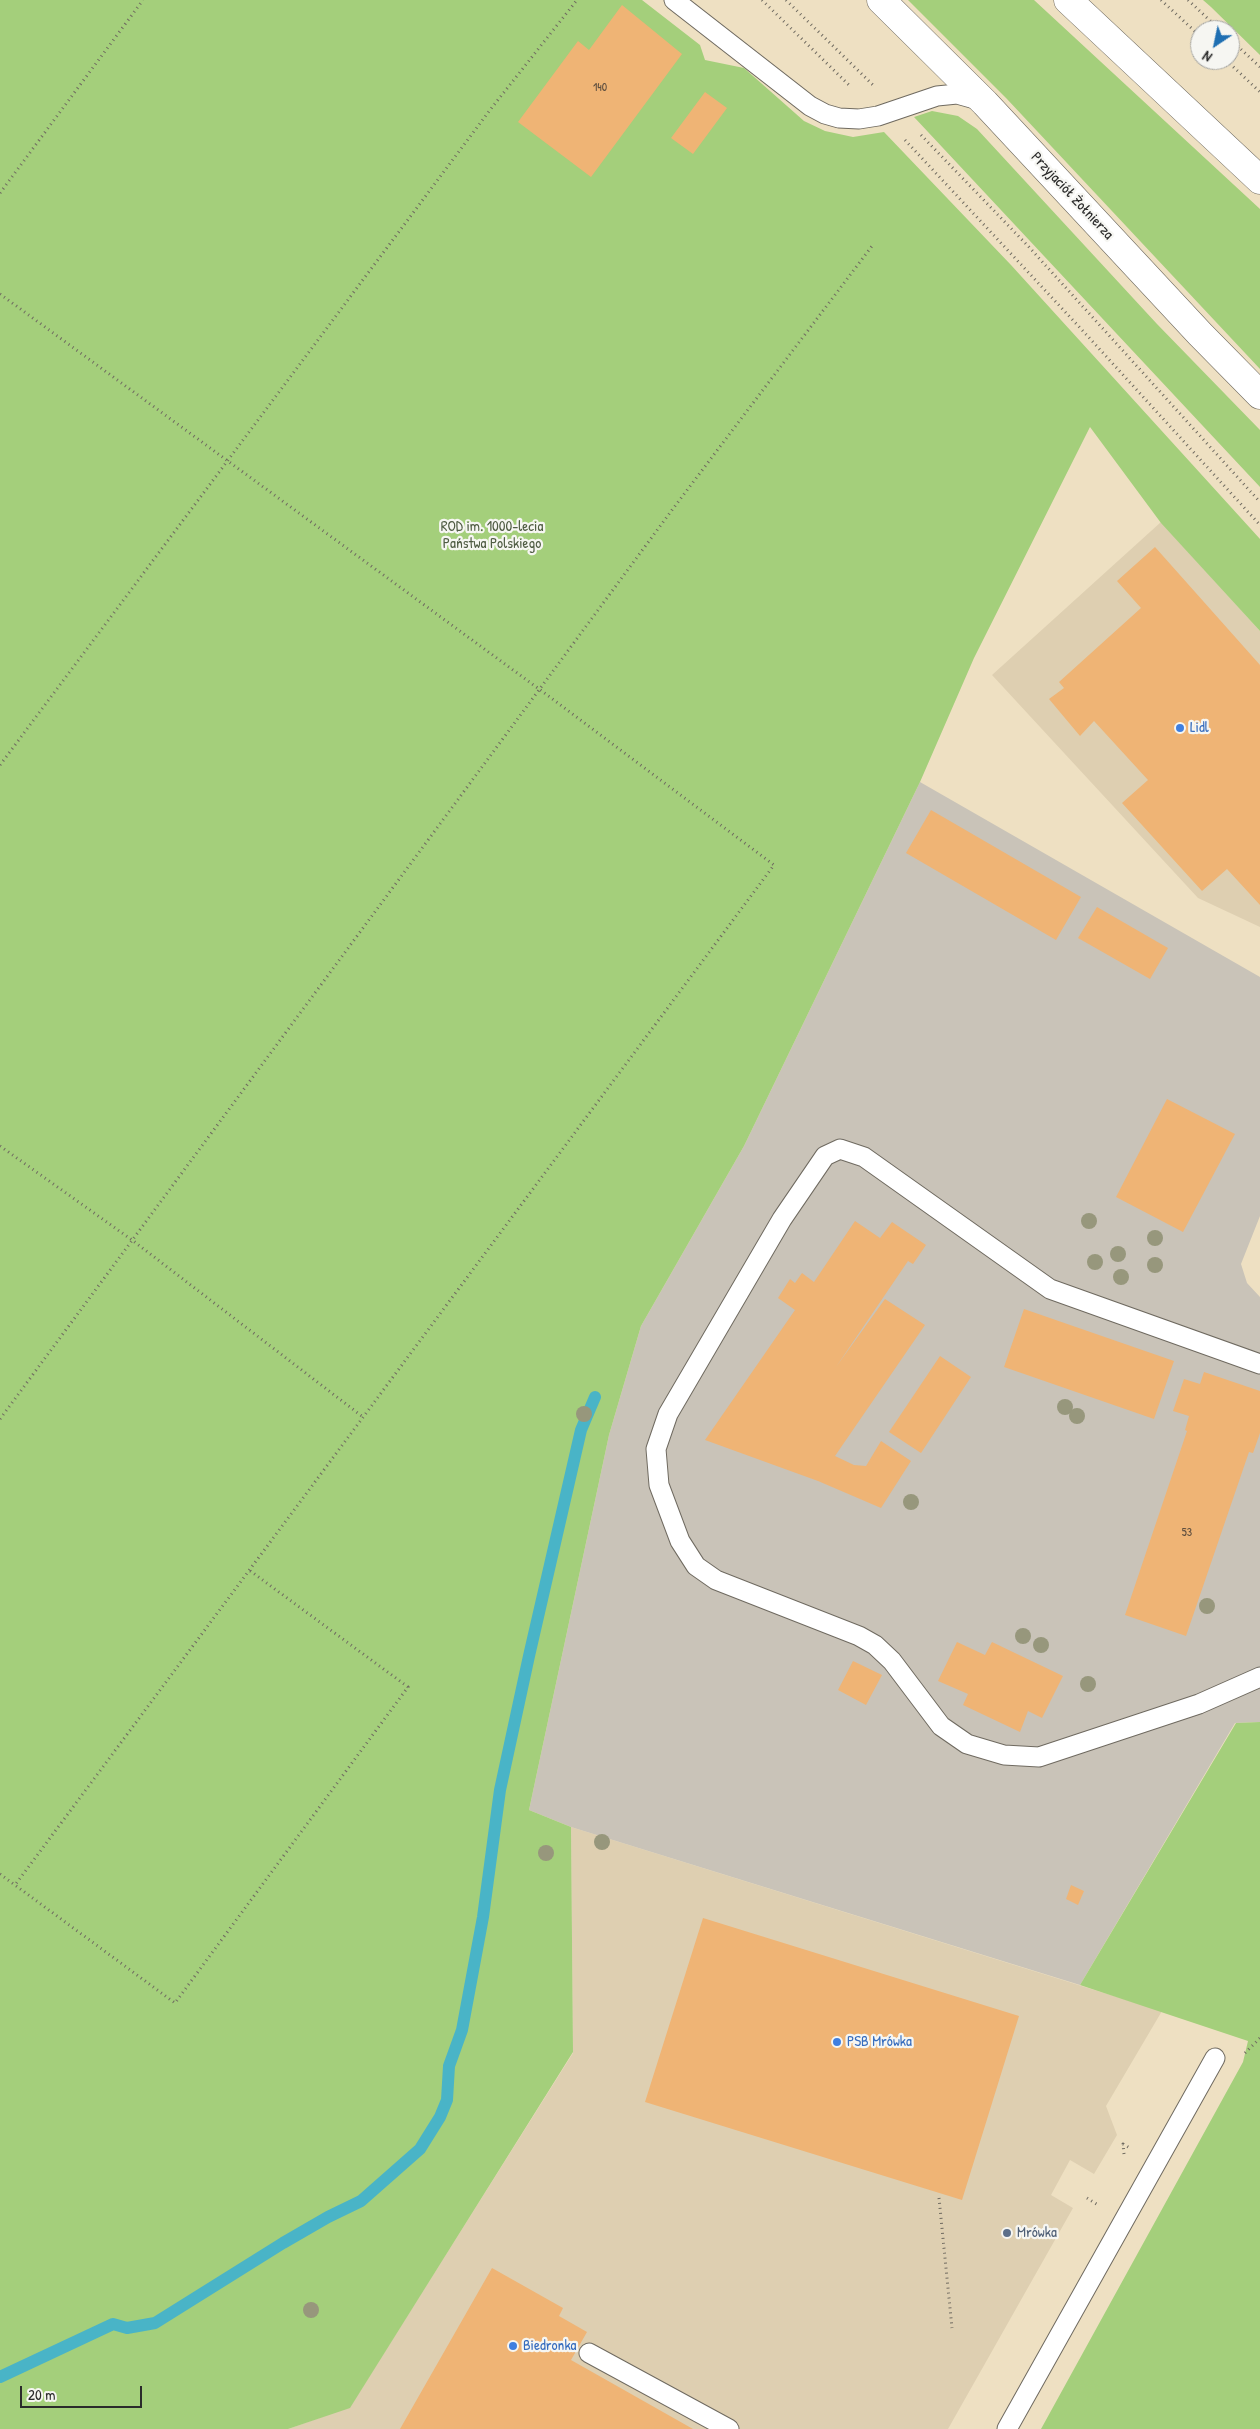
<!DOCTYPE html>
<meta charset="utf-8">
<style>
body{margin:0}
#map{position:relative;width:1260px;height:2429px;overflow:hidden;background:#eee0c2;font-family:"Patrick Hand",sans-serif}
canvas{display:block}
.north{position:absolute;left:1190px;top:20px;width:50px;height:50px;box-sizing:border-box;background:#f6f6f2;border:1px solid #a5a5a2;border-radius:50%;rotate:214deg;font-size:14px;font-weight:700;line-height:20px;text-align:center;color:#2b2b2b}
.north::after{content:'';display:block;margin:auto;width:18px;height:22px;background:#1f6fb2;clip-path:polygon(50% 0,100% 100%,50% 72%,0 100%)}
.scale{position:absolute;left:20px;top:2386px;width:122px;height:22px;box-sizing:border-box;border:2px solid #2b2b2b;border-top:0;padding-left:6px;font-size:15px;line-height:18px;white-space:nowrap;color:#2b2b2b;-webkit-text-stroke:4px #f6f6f2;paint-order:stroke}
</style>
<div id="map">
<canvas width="1260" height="2429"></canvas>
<div class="north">N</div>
<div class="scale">20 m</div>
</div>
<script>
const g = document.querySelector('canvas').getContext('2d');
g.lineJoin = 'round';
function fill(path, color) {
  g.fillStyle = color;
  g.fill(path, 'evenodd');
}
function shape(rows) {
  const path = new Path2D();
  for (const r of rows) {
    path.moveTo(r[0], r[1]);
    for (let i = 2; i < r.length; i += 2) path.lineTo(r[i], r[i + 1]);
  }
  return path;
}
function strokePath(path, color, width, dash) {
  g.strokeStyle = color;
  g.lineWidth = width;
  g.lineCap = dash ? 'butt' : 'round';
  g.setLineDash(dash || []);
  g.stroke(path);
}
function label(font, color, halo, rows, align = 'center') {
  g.font = font + ' "Patrick Hand",sans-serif';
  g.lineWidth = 4.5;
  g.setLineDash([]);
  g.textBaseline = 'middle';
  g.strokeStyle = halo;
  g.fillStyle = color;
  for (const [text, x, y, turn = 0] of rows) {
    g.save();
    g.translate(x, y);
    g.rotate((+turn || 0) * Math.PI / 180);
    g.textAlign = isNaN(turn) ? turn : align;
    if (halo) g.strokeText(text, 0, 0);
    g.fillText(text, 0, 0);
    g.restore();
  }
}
fill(shape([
 [1161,522,1260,631,1260,927,1198,898,992,675],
 [571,1827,1162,2011,1106,2106,1117,2135,1094,2174,1070,2160,1051,2195,1073,2208,948,2429,288,2429,350,2407,573,2053]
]), '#decfb1');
fill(shape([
 [920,782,1260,977,1260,1216,1241,1264,1247,1283,1260,1297,1260,1722,1235,1723,1080,1985,571,1827,529,1810,609,1435,641,1326,744,1146]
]), '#c9c3b8');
fill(shape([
 [0,0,642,0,700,45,705,60,744,68,804,121,825,131,853,137,884,132,1011,265,1260,539,1260,631,1161,523,1090,427,974,658,920,782,744,1146,641,1326,609,1435,529,1810,571,1827,573,2052,350,2408,288,2429,0,2429],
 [908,0,1034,0,1260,209,1260,369,1007,99],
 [1203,0,1260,0,1260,55,1211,7],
 [932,111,958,116,977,129,1157,324,1260,430,1260,487,914,117],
 [1260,1722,1260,2429,1041,2429,1243,2062,1248,2041,1080,1985,1236,1723]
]), '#a4cf7b');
strokePath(shape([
 [0,2377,113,2324,127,2328,155,2323,283,2243,328,2217,361,2201,420,2149,440,2117,447,2100,449,2066,462,2030,483,1917,500,1790,529,1656,581,1430,595,1397]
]), '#49b4c7', 12);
fill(shape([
 [622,5,682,54,591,177,518,122,578,41,589,50],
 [705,92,727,108,693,154,671,138],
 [1155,547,1260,665,1260,905,1227,869,1202,891,1122,803,1148,780,1094,721,1080,736,1049,699,1064,688,1059,682,1141,608,1117,581],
 [931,810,1081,897,1056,940,906,853],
 [1097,907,1168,948,1150,979,1078,938],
 [1167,1099,1235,1134,1183,1232,1116,1197],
 [855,1221,880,1238,892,1222,926,1245,913,1264,908,1261,836,1367,885,1299,925,1325,835,1456,854,1465,866,1466,881,1441,911,1461,881,1508,818,1481,705,1440,795,1310,778,1298,790,1279,795,1283,802,1273,814,1282],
 [1024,1309,1174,1361,1154,1419,1004,1367],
 [940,1356,971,1377,921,1453,889,1432],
 [1204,1372,1260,1391,1260,1433,1253,1453,1249,1452,1186,1636,1125,1615,1187,1431,1185,1430,1189,1416,1173,1411,1184,1379,1200,1384],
 [957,1642,985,1655,992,1642,1063,1676,1042,1718,1028,1711,1020,1732,963,1705,968,1694,938,1681],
 [853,1661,882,1675,866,1705,838,1690],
 [1071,1885,1084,1891,1078,1905,1066,1899],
 [703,1918,1019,2016,962,2200,645,2102],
 [492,2268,563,2308,559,2316,587,2332,571,2360,693,2429,400,2429]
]), '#efb475');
const lane = shape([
 [674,0,810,106,825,114,839,118,859,119,878,116,937,96,957,94,982,101],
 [1260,1364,1050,1289,864,1157,840,1149,825,1156,782,1219,668,1414,656,1449,659,1485,680,1541,696,1566,716,1580,859,1636,875,1645,892,1661,941,1726,967,1744,1004,1755,1039,1757,1199,1704,1260,1677],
 [589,2353,729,2429],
 [1007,2429,1215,2058]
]);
const secondary = shape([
 [881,0,985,103,1200,334,1260,395],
 [1068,0,1260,180]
]);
strokePath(lane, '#6f6a60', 21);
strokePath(secondary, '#6f6a60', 29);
strokePath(shape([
 [762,0,851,87],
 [786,0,873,85],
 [1161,0,1200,36],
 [1188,0,1220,30],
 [1230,39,1260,67],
 [1226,60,1260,92],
 [921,135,1028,246,1260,502],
 [905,140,1083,331,1260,525],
 [0,193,143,0],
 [0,294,539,689,774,865,15,1885],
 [0,765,490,110,577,0],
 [0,1146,132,1240,363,1417],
 [0,1419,672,510,872,246],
 [0,1874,175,2003,408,1687,249,1570],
 [1245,2053,1260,2038],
 [1124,2154,1123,2144,1130,2148],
 [939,2198,952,2328],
 [1087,2198,1098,2205]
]), '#6f6a60', 3, [1, 4]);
strokePath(lane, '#fff', 19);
strokePath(secondary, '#fff', 28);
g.fillStyle = '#97977c';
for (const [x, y] of [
 [1089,1221],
 [1155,1238],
 [1118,1254],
 [1095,1262],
 [1155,1265],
 [1121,1277],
 [1065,1407],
 [584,1414],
 [1077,1416],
 [911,1502],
 [1207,1606],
 [1023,1636],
 [1041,1645],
 [1088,1684],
 [602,1842],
 [546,1853],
 [311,2310]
]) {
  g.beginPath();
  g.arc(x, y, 8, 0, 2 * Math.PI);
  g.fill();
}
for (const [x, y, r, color] of [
 [1180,728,5,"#3f7fe0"],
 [837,2042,5,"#3f7fe0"],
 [1007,2233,5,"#5c6f8a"],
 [513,2346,5,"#3f7fe0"]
]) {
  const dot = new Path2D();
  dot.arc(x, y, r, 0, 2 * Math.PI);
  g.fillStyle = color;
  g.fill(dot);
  strokePath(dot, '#f6f6f2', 2);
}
label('12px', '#5c4d3e', null, [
 ["140",600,88],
 ["53",1187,1533]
]);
label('15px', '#2b2b2b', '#f6f6f2', [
 ["Przyjaciół Żołnierza",1072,196,47]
]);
label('15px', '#4f5c43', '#f6f6f2', [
 ["ROD im. 1000-lecia",492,527],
 ["Państwa Polskiego",492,544]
]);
label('15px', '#366cbe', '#f6f6f2', [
 ["Lidl",1190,728],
 ["PSB Mrówka",847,2042],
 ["Biedronka",523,2346]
], 'left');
label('15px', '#4e5e75', '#f6f6f2', [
 ["Mrówka",1017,2233]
], 'left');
</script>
